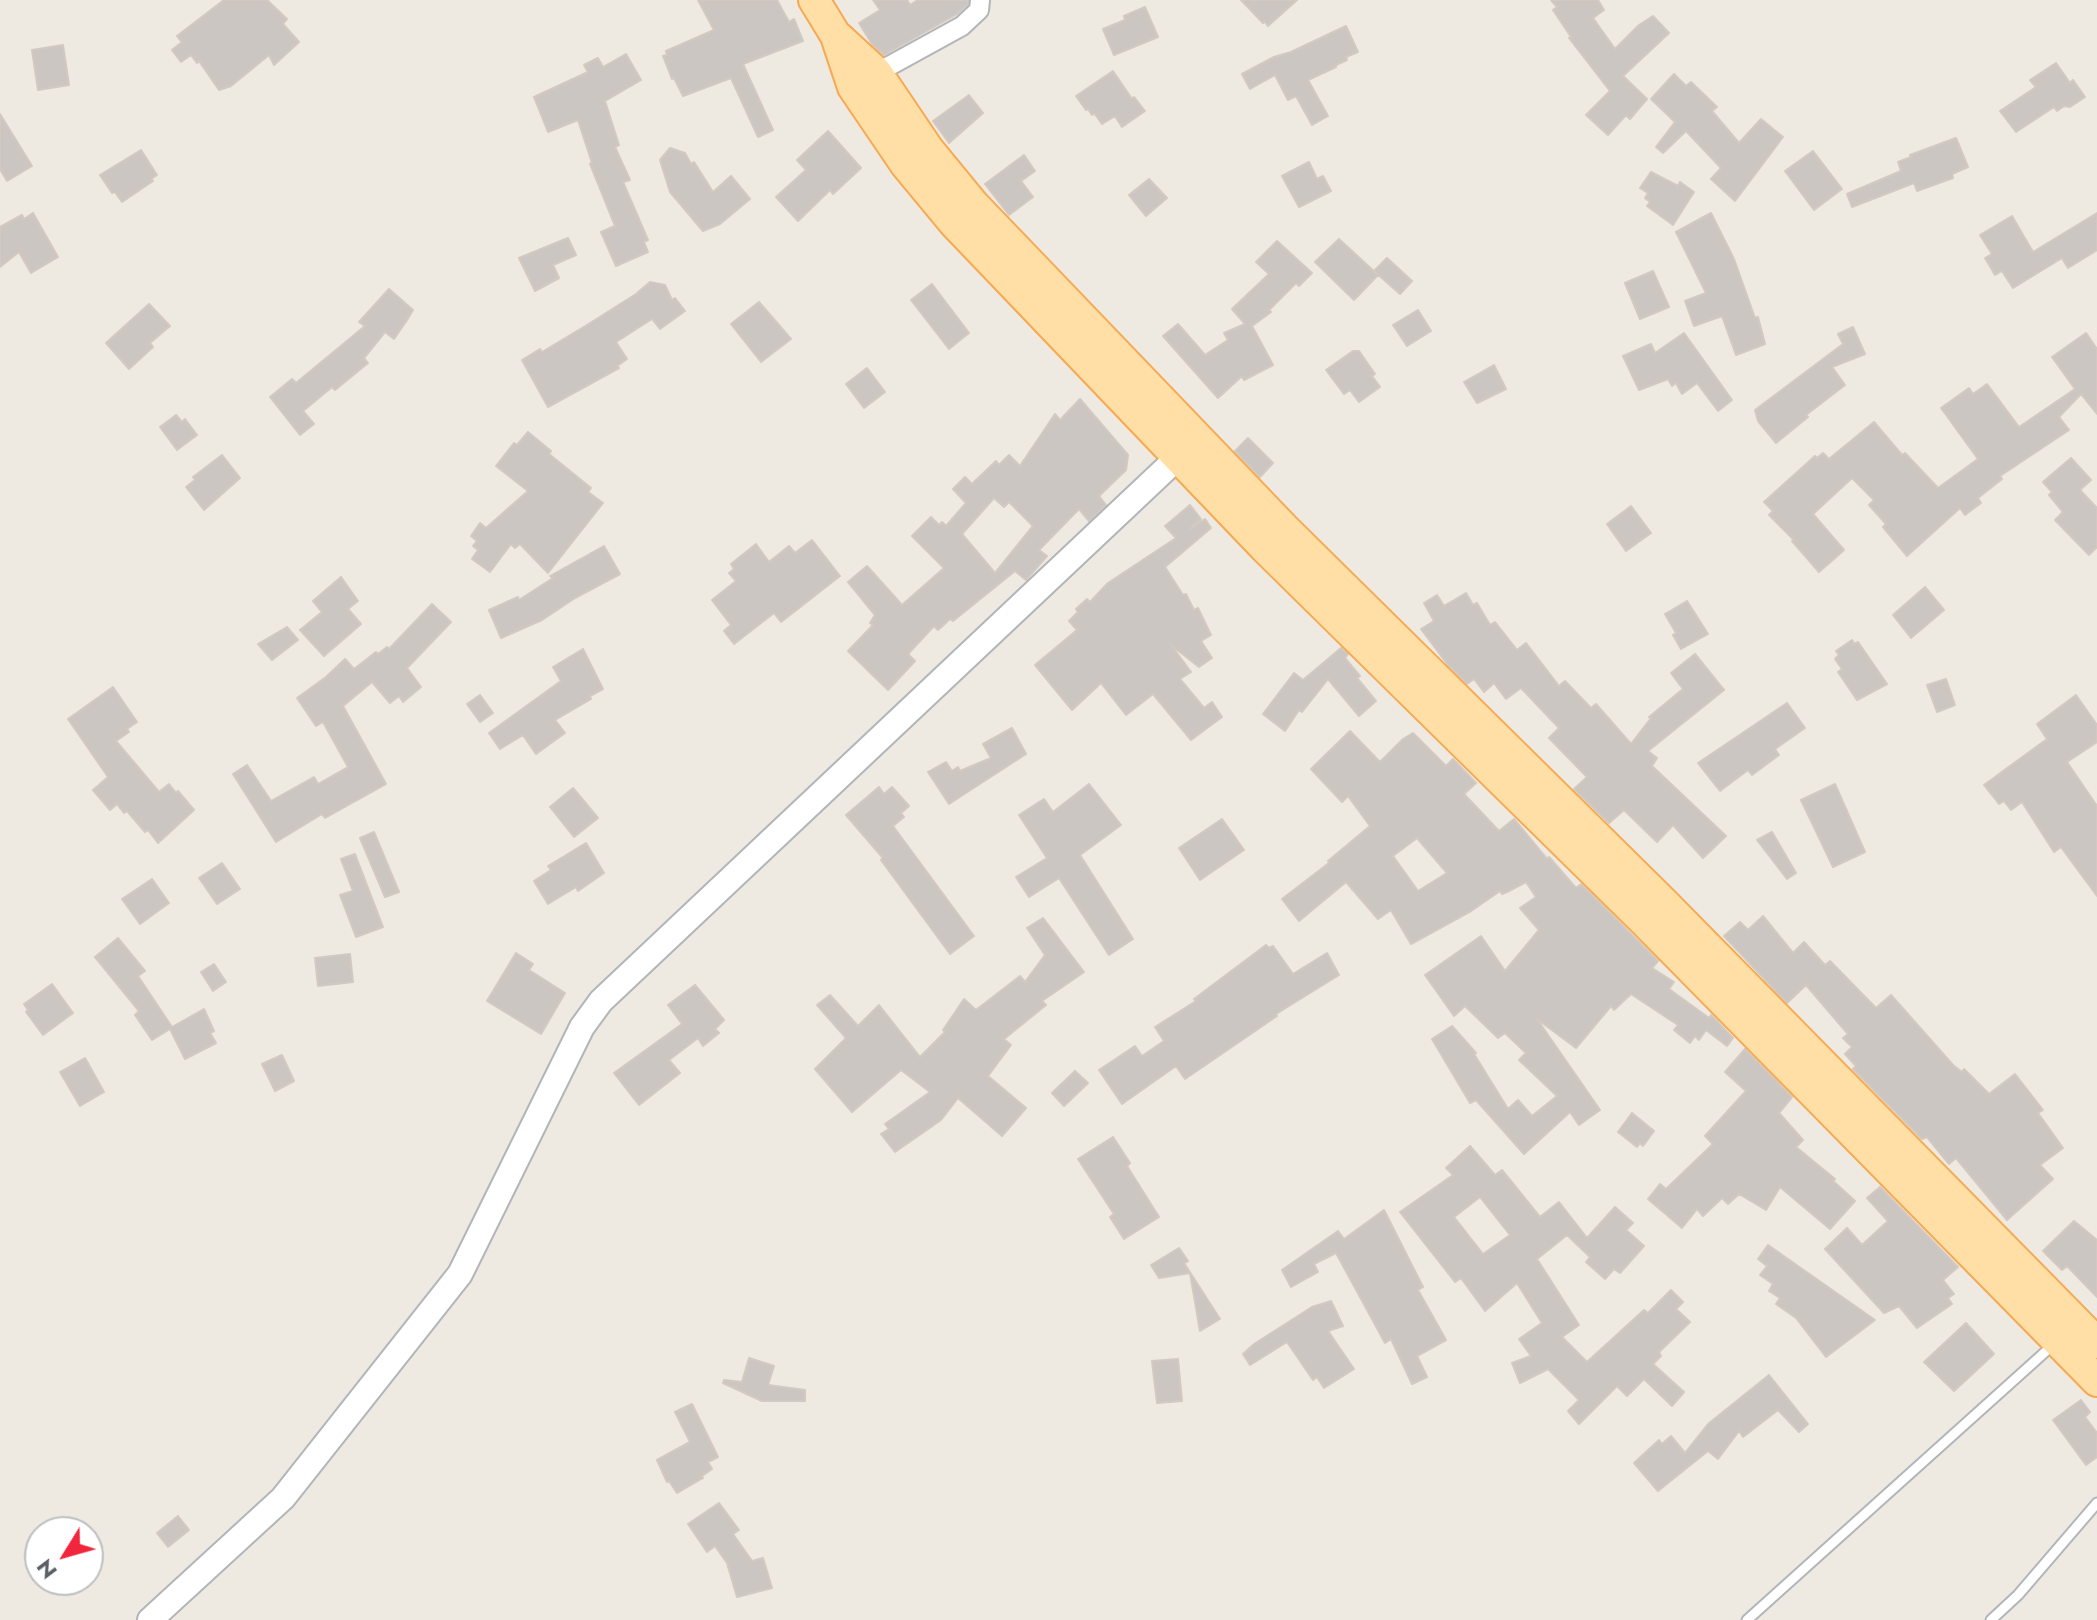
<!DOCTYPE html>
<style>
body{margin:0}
#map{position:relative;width:2097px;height:1620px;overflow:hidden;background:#eee9e1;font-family:Jost,sans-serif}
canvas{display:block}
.north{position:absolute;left:24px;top:1516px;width:80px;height:80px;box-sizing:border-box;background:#fff;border:2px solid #bdbfc1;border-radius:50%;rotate:233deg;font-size:22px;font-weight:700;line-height:32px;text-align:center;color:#5a6063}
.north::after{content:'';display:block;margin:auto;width:28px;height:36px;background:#f1253c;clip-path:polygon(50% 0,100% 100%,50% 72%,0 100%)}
</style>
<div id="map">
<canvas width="2097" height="1620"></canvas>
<div class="north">N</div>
</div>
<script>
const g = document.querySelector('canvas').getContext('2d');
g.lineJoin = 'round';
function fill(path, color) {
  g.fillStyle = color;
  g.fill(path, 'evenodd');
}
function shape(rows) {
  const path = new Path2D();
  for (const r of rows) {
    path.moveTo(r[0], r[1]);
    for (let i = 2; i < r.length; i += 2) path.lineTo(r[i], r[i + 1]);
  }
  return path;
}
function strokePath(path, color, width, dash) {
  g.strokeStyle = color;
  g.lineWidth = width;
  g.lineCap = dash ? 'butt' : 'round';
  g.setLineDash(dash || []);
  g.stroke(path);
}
const building = shape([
 [224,0,267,0,287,19,283,24,299,42,274,65,269,55,231,86,219,90,199,61,197,63,191,55,181,62,172,50,182,42,177,36,224,0],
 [698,0,777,0,789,22,794,19,803,41,743,64,773,130,758,137,731,78,683,96,674,78,672,79,663,56,667,55,666,51,714,30,698,0],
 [873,0,907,0,910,5,918,0,968,0,968,4,957,14,884,55,872,44,859,23,880,10,873,0],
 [1241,0,1297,0,1268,26,1264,21,1263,23,1241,0],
 [1551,0,1598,0,1604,10,1593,18,1615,49,1639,25,1653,16,1669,33,1623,76,1647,99,1630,119,1626,115,1608,135,1586,115,1610,91,1569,38,1571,37,1553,10,1557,7,1551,0],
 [1145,7,1158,37,1114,55,1103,29,1125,20,1124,16,1145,7],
 [1346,26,1358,52,1346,57,1347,60,1336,65,1336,67,1308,80,1328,116,1312,125,1296,96,1288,100,1275,75,1250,89,1242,74,1274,57,1291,52,1346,26],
 [63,45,69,85,38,90,32,50,63,45],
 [626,54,641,80,605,101,619,145,615,147,630,180,623,182,648,240,644,242,648,252,616,266,601,232,615,226,590,164,592,163,578,120,548,132,534,97,588,72,584,65,598,58,603,67,626,54],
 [2056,63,2070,83,2073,80,2085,97,2070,107,2064,106,2057,111,2054,107,2016,132,2000,111,2036,87,2030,80,2056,63],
 [1113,71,1132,99,1134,97,1145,111,1122,127,1115,116,1102,124,1094,113,1092,115,1088,109,1086,110,1076,96,1113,71],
 [1674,74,1686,86,1691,82,1717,107,1712,111,1739,143,1761,119,1783,137,1735,201,1711,179,1721,168,1686,131,1663,153,1656,147,1675,122,1651,99,1674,74],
 [969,95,983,113,949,143,933,121,969,95],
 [0,114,32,166,7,181,0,169,0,114],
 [828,131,861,168,833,194,830,190,798,221,776,197,806,170,797,160,828,131],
 [1956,138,1968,167,1952,174,1953,178,1917,191,1914,183,1852,207,1847,194,1901,171,1898,162,1911,157,1910,155,1956,138],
 [670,148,685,153,691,164,694,162,713,192,731,176,750,199,720,224,703,231,670,192,660,160,670,148],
 [141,150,157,175,151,179,153,181,122,202,115,192,112,193,100,175,141,150],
 [1813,151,1842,189,1814,210,1785,171,1813,151],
 [1024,155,1035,171,1021,181,1033,197,1009,215,985,184,1024,155],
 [1309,162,1317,179,1323,176,1331,191,1299,207,1282,176,1309,162],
 [1651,172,1678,186,1680,182,1694,192,1673,225,1647,206,1650,202,1645,198,1648,193,1640,188,1651,172],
 [1149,179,1167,198,1146,216,1129,195,1149,179],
 [33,213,58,257,31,273,19,252,0,267,0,227,22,215,24,219,33,213],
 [1711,213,1734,259,1755,318,1758,317,1765,344,1736,355,1722,316,1694,326,1685,301,1706,293,1676,232,1711,213],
 [2097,213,2097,250,2068,268,2062,258,2013,288,2002,271,1995,275,1985,258,1992,254,1980,235,2012,216,2033,252,2097,213],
 [568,238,576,255,553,265,559,278,535,291,519,258,568,238],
 [1339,239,1378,275,1354,300,1315,262,1339,239],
 [1277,241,1312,273,1299,286,1296,283,1269,310,1271,312,1252,326,1273,365,1244,380,1242,376,1218,398,1163,336,1178,324,1205,355,1228,340,1224,333,1245,324,1232,309,1269,274,1256,262,1277,241],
 [1387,258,1412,281,1400,294,1374,271,1387,258],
 [1653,271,1669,307,1640,319,1625,283,1653,271],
 [650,282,665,285,672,300,675,298,685,311,660,329,652,319,616,342,627,359,617,366,619,368,548,407,522,360,540,349,542,352,587,325,636,294,650,282],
 [932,284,969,333,949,349,911,300,932,284],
 [389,289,413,310,407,320,394,339,385,332,364,358,368,363,335,390,332,387,303,411,314,424,300,435,270,397,292,379,296,383,365,326,359,322,389,289],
 [759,302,791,339,761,362,731,324,759,302],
 [149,304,170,326,150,343,153,347,129,369,106,343,149,304],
 [1418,310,1431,331,1407,346,1393,325,1418,310],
 [1853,327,1865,354,1832,367,1845,385,1806,415,1808,417,1776,443,1758,421,1755,410,1843,344,1838,334,1853,327],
 [1684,333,1732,400,1718,411,1697,383,1682,394,1676,383,1672,386,1668,379,1639,390,1623,356,1651,344,1655,353,1684,333],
 [2086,333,2097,349,2097,414,2081,394,2059,417,2069,430,2000,476,2002,479,1978,498,1981,503,1965,515,1960,508,1907,556,1883,527,1886,524,1869,505,1874,500,1852,478,1813,514,1844,550,1819,572,1792,541,1794,540,1769,515,1773,511,1764,502,1815,456,1817,458,1823,453,1829,459,1874,422,1902,455,1905,453,1938,488,1978,459,1941,408,1969,388,1973,394,1987,384,2019,427,2075,389,2052,357,2086,333],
 [1353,351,1359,351,1375,374,1372,376,1380,387,1359,402,1350,390,1344,394,1326,370,1353,351],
 [1494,365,1506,389,1477,403,1464,382,1494,365],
 [867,368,885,392,864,408,846,384,867,368],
 [1080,399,1128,455,1126,470,1099,496,1106,505,1089,521,1079,509,1039,550,1047,556,1026,580,1015,571,953,621,950,619,938,630,934,626,908,654,915,661,888,690,848,651,873,625,870,623,875,615,848,582,867,566,902,605,944,568,912,536,931,517,939,525,942,522,946,526,966,503,953,489,965,477,972,484,996,461,999,465,1009,455,1020,466,1055,414,1060,420,1080,399],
 [994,498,1004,507,1009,502,1033,526,995,573,962,534,994,498],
 [176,415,182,422,185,419,197,435,177,450,160,427,176,415],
 [528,432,551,451,549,454,591,488,588,492,603,503,548,573,520,544,515,548,511,544,490,572,472,559,478,550,473,546,477,541,471,536,480,523,486,528,528,491,496,466,514,443,517,445,528,432],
 [1248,438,1273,463,1260,477,1235,451,1248,438],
 [222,455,240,478,204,510,186,487,195,480,193,477,222,455],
 [2071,458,2091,480,2080,490,2097,508,2097,547,2089,555,2055,520,2063,512,2049,495,2052,492,2043,482,2071,458],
 [1190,505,1201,519,1190,529,1205,519,1211,528,1165,567,1183,595,1186,594,1194,610,1198,608,1211,635,1201,641,1212,658,1199,667,1171,645,1191,672,1180,679,1204,708,1212,702,1222,717,1191,740,1153,694,1126,715,1101,683,1072,710,1035,665,1077,630,1069,621,1078,612,1076,609,1087,599,1090,602,1108,583,1176,538,1165,526,1190,505],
 [1631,506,1651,533,1626,551,1607,524,1631,506],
 [812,540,840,576,781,622,774,613,734,644,724,631,731,625,712,600,736,581,729,573,734,569,731,564,756,544,769,562,789,546,795,553,812,540],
 [604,546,620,574,575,598,542,620,501,638,489,610,518,597,519,600,553,578,550,576,604,546],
 [341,577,358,601,348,609,361,624,324,656,300,630,322,612,313,601,341,577],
 [1925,587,1944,610,1911,638,1893,615,1925,587],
 [1466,593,1473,605,1477,603,1490,625,1495,622,1517,650,1526,643,1559,686,1565,681,1591,708,1596,704,1631,744,1651,718,1649,717,1683,689,1671,673,1695,654,1724,690,1648,751,1657,758,1652,766,1726,836,1703,858,1673,825,1657,842,1624,810,1609,823,1574,789,1587,777,1549,738,1559,728,1521,688,1506,699,1494,683,1484,692,1474,679,1467,684,1448,665,1421,629,1434,621,1424,603,1437,595,1444,606,1466,593],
 [1687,601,1708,634,1681,649,1673,635,1676,633,1665,614,1687,601],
 [432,604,451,622,407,668,421,687,403,702,399,696,390,703,372,682,343,706,386,784,325,818,322,814,276,842,233,774,247,765,271,801,314,777,318,784,348,767,323,722,316,726,297,698,326,677,345,659,354,669,376,652,378,654,387,647,389,649,432,604],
 [287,627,298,640,272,660,258,644,287,627],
 [1852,640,1854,644,1858,642,1887,684,1857,700,1838,672,1842,669,1835,659,1839,655,1836,651,1852,640],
 [1341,648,1348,654,1345,658,1360,676,1357,678,1376,701,1359,716,1328,679,1302,712,1299,710,1285,731,1263,714,1294,673,1303,680,1341,648],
 [583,649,603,689,590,696,591,699,555,720,565,733,536,754,523,735,500,749,489,733,561,681,553,667,583,649],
 [1946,679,1955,705,1937,712,1927,685,1946,679],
 [113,687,137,722,127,729,129,732,116,741,159,792,169,784,176,793,178,791,194,810,158,843,148,830,145,832,127,811,124,813,117,804,110,810,93,790,108,777,68,719,113,687],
 [480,695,493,713,480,722,467,704,480,695],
 [2076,695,2097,725,2097,742,2067,762,2097,806,2097,896,2061,847,2054,852,2022,802,2011,810,2004,801,1999,804,1984,785,2047,739,2037,724,2076,695],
 [1787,703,1805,728,1775,749,1779,755,1752,775,1748,770,1720,791,1698,763,1787,703],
 [1012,728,1026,754,949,804,928,772,946,762,952,771,958,767,960,771,991,758,983,744,1012,728],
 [1350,731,1380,762,1403,739,1413,733,1446,766,1453,759,1476,783,1464,794,1499,831,1514,819,1547,859,1549,857,1576,888,1581,884,1658,961,1652,968,1674,982,1669,989,1709,1018,1711,1015,1733,1038,1727,1046,1706,1030,1699,1040,1695,1036,1690,1043,1674,1030,1678,1025,1631,994,1614,1010,1611,1006,1576,1048,1537,1019,1600,1110,1579,1125,1570,1112,1524,1154,1476,1100,1470,1103,1432,1039,1452,1026,1476,1053,1474,1054,1508,1109,1518,1100,1532,1116,1557,1096,1519,1060,1526,1053,1505,1033,1498,1038,1465,1006,1454,1016,1425,975,1481,936,1505,971,1539,930,1520,908,1536,897,1526,882,1507,892,1502,894,1500,891,1471,911,1411,944,1391,910,1378,919,1346,882,1299,921,1282,899,1329,863,1328,861,1370,826,1348,796,1342,802,1311,769,1350,731],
 [1417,838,1447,873,1418,891,1393,856,1417,838],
 [1089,784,1121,825,1080,855,1133,939,1109,955,1059,878,1029,897,1016,877,1047,858,1019,815,1044,799,1053,812,1089,784],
 [1835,784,1865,852,1833,867,1801,800,1835,784],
 [879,787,884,794,892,787,909,806,901,813,904,817,893,826,974,936,950,954,881,860,883,858,846,815,879,787],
 [573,788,598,818,574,837,550,807,573,788],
 [1222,819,1244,850,1200,880,1179,848,1222,819],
 [374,832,399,892,385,897,360,838,374,832],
 [1772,832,1796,873,1787,879,1757,840,1772,832],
 [586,843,604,873,578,891,576,887,548,904,534,881,551,870,548,866,586,843],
 [355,854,383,927,356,937,340,895,353,891,341,859,355,854],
 [222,863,240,889,217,904,199,878,222,863],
 [152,879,169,903,140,924,122,899,152,879],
 [1763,916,1793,953,1804,942,1825,965,1830,961,1876,1008,1891,995,1953,1065,1962,1072,1964,1069,1989,1094,2015,1074,2043,1110,2038,1113,2063,1148,2040,1165,2053,1179,2007,1220,1956,1158,1949,1164,1927,1137,1922,1139,1853,1069,1856,1066,1845,1054,1852,1047,1843,1038,1848,1034,1806,985,1787,1003,1724,936,1740,922,1748,930,1763,916],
 [1043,918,1084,972,1042,1001,1046,1005,1004,1039,1011,1045,988,1076,1026,1108,1002,1136,958,1098,941,1120,895,1152,881,1134,889,1129,885,1124,930,1092,901,1070,852,1112,815,1069,846,1038,817,1005,830,995,858,1026,879,1005,920,1057,945,1032,943,1030,964,999,976,1010,1020,976,1025,982,1045,955,1027,928,1043,918],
 [118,938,145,971,138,976,172,1027,204,1009,214,1031,210,1033,216,1043,185,1059,170,1029,152,1040,135,1015,139,1011,95,957,118,938],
 [1266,945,1269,948,1273,946,1293,974,1327,953,1339,975,1276,1014,1277,1016,1185,1079,1176,1066,1122,1104,1099,1070,1135,1046,1142,1056,1164,1041,1155,1027,1196,1001,1194,999,1266,945],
 [516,953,533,964,529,970,565,993,541,1034,487,1001,516,953],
 [350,954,353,982,318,986,315,958,350,954],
 [214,964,226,982,213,991,201,972,214,964],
 [52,984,73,1013,43,1035,26,1012,28,1010,24,1004,52,984],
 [695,985,724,1020,715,1029,719,1033,703,1046,698,1038,669,1060,680,1073,639,1105,614,1073,682,1024,668,1005,695,985],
 [1745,1049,1792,1097,1779,1113,1803,1140,1796,1147,1835,1179,1833,1181,1855,1201,1830,1229,1780,1187,1766,1210,1739,1194,1728,1204,1722,1198,1703,1216,1697,1209,1682,1228,1648,1199,1660,1184,1666,1189,1713,1144,1705,1136,1746,1091,1725,1072,1745,1049],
 [282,1055,294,1081,275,1091,262,1064,282,1055],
 [85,1058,104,1092,80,1106,60,1072,85,1058],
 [1075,1071,1088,1083,1064,1106,1052,1093,1075,1071],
 [1632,1113,1654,1131,1643,1146,1640,1143,1637,1147,1618,1132,1632,1113],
 [1113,1137,1130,1163,1127,1166,1159,1217,1124,1239,1110,1217,1114,1214,1078,1159,1113,1137],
 [1470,1146,1495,1175,1502,1170,1540,1217,1559,1202,1587,1238,1615,1207,1633,1223,1626,1230,1644,1246,1620,1273,1614,1269,1605,1279,1586,1262,1590,1257,1567,1235,1537,1259,1579,1325,1562,1337,1587,1362,1644,1310,1648,1313,1671,1290,1683,1302,1676,1309,1690,1322,1659,1352,1661,1356,1653,1364,1684,1392,1672,1406,1644,1379,1627,1396,1617,1386,1579,1424,1568,1411,1579,1400,1548,1369,1520,1383,1512,1363,1531,1356,1519,1339,1542,1323,1517,1283,1485,1311,1461,1278,1455,1282,1400,1212,1453,1175,1446,1168,1470,1146],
 [1480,1197,1510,1235,1483,1254,1454,1217,1480,1197],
 [1880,1187,1958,1267,1943,1280,1954,1294,1948,1298,1952,1304,1917,1328,1899,1306,1884,1313,1825,1249,1847,1228,1862,1245,1888,1221,1867,1198,1880,1187],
 [1384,1210,1423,1287,1418,1290,1446,1340,1417,1356,1427,1377,1412,1384,1391,1339,1385,1343,1336,1253,1314,1264,1318,1272,1291,1287,1282,1270,1338,1231,1344,1239,1384,1210],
 [2074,1221,2097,1240,2097,1297,2067,1266,2062,1270,2043,1251,2074,1221],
 [1768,1245,1875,1320,1826,1357,1796,1318,1776,1304,1780,1298,1769,1291,1773,1284,1760,1275,1767,1266,1758,1259,1768,1245],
 [1179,1248,1188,1261,1184,1263,1220,1319,1200,1331,1190,1273,1159,1278,1151,1265,1179,1248],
 [1331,1301,1343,1326,1328,1331,1354,1369,1324,1388,1317,1377,1313,1380,1287,1342,1250,1365,1243,1354,1254,1344,1312,1307,1331,1301],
 [1966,1323,1994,1354,1954,1391,1924,1362,1966,1323],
 [749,1358,774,1366,768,1385,805,1390,805,1401,762,1401,723,1383,724,1380,742,1382,749,1358],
 [1178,1359,1182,1401,1157,1403,1152,1361,1178,1359],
 [1769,1375,1808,1424,1799,1432,1778,1410,1743,1437,1739,1431,1718,1459,1708,1451,1658,1491,1634,1463,1659,1440,1662,1444,1671,1436,1685,1453,1708,1424,1769,1375],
 [2081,1400,2090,1412,2085,1417,2097,1433,2097,1457,2086,1465,2053,1420,2081,1400],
 [692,1404,718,1457,708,1462,712,1469,702,1476,703,1478,677,1493,669,1481,667,1482,657,1460,690,1442,675,1412,692,1404],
 [719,1503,739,1530,733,1534,752,1561,763,1558,772,1588,737,1597,727,1563,715,1546,707,1552,688,1524,719,1503],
 [178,1516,189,1530,168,1547,157,1533,178,1516]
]);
fill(building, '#cbc6c1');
strokePath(building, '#d3c9c0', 2);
const service = shape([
 [1747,1620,2054,1344],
 [1991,1620,2018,1595,2097,1503]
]);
const minor = shape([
 [871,76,962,26,979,10,980,0]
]);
const tertiary = shape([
 [150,1620,283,1498,460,1274,582,1027,601,1001,1190,446]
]);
const primary = shape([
 [814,0,836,36,853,87,906,165,954,223,1265,548,1645,922,2097,1381],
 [838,37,876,72,928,149,974,205,1284,528,1664,903,2097,1343]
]);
strokePath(service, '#b2b6ba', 13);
strokePath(minor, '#b2b6ba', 22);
strokePath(tertiary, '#b2b6ba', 28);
strokePath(primary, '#f7a951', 34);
strokePath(service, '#fff', 9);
strokePath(minor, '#fff', 18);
strokePath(tertiary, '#fff', 24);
strokePath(primary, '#ffdfa5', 30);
</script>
